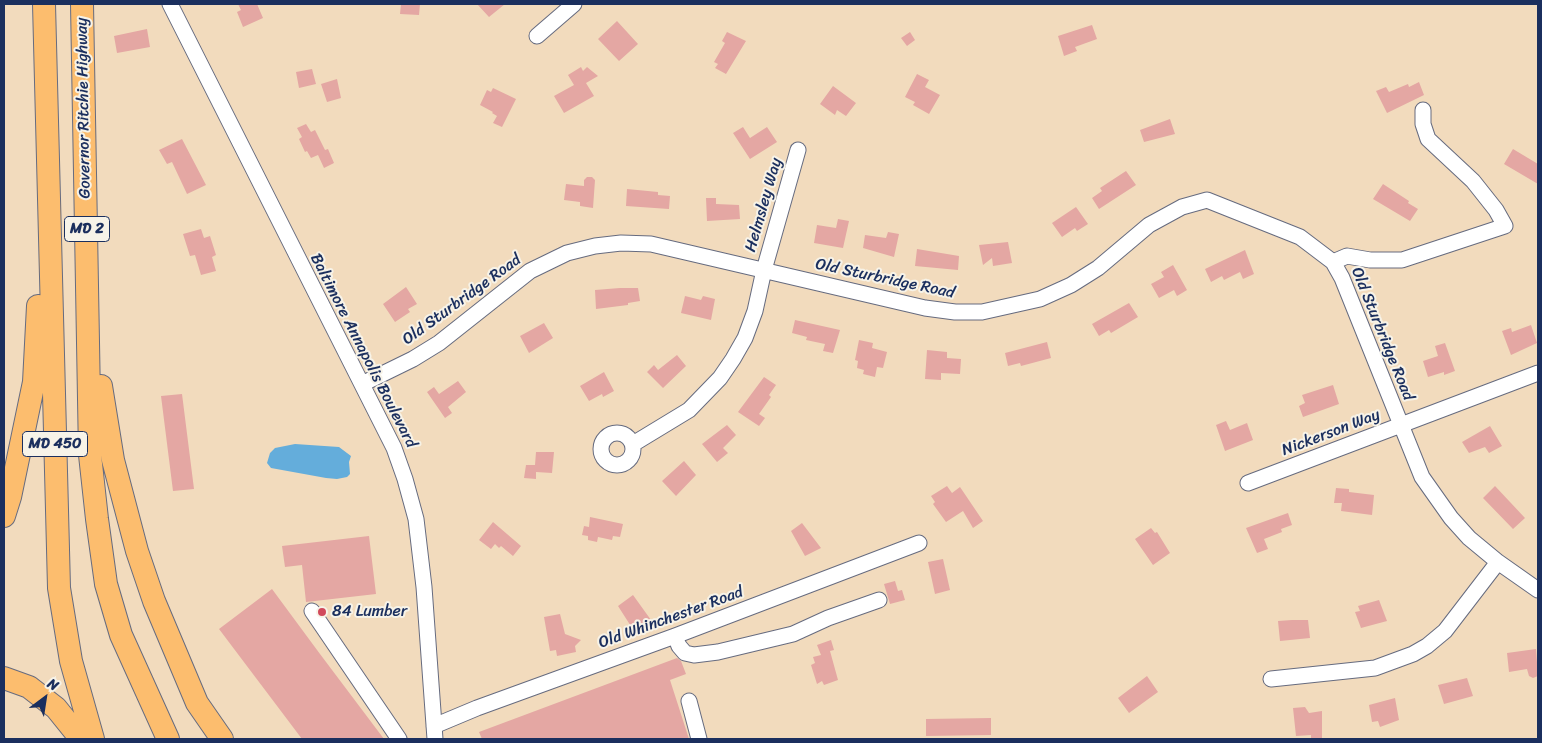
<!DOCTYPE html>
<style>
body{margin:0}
#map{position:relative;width:1542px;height:743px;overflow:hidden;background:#f2dbbd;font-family:Sriracha,sans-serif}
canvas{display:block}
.frame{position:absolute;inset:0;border:5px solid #1b2f5e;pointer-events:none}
.north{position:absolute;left:20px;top:673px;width:50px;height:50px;-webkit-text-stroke:4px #f7f3e8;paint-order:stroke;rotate:31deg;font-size:14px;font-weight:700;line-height:20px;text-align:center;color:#1b2f5e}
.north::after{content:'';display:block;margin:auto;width:18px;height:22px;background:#1b2f5e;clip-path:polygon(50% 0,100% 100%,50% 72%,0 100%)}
</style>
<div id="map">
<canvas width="1542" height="743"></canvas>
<div class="frame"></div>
<div class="north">N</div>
</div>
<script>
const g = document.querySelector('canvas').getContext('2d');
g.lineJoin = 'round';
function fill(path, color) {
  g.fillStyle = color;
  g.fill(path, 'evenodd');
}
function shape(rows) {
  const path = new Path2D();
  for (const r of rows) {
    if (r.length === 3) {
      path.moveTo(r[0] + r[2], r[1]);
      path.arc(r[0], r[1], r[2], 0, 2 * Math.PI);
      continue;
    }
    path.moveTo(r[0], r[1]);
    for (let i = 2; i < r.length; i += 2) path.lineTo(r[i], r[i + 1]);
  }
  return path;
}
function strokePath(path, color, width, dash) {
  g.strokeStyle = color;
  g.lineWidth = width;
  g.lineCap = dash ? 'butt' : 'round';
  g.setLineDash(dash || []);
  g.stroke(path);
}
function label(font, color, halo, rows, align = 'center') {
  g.font = font + ' Sriracha,sans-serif';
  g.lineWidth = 4;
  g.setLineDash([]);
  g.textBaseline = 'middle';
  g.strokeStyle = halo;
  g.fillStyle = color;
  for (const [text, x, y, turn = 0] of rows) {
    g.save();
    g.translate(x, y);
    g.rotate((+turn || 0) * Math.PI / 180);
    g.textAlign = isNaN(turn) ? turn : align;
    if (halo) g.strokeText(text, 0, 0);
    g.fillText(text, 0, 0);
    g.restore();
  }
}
fill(shape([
 [295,444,339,447,351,456,349,462,350,474,347,477,337,479,326,478,271,468,267,463,270,453,275,448]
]), '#64addb');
fill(shape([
 [238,4,257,4,263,18,243,27,237,12,241,10],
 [401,4,420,4,419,15,400,14],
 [477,4,505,4,489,17],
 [617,21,638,44,619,61,598,39],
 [1092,25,1097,39,1075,47,1077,51,1064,56,1058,36],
 [147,29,150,47,117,53,114,36],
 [727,32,746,41,726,74,715,68,718,64,714,62,725,43,722,41],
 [910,32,915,40,907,46,901,38],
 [581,67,583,71,587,67,598,76,586,83,594,96,564,113,554,96,574,85,568,75],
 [312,69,316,84,299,88,296,72],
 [917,74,929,80,925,87,940,95,929,114,913,105,915,102,905,97],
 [337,79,341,98,327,102,321,84],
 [1419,82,1424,95,1387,113,1376,91,1386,87,1389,92,1408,84,1409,87],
 [833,86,856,103,846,116,837,110,835,115,820,104],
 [493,88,516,99,502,127,493,123,497,116,492,113,493,112,480,105,487,90,491,92],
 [1170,119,1175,134,1144,142,1140,130],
 [306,124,311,132,315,130,325,150,328,149,334,163,324,168,318,155,311,158,307,151,305,152,299,139,302,137,297,128],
 [743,127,750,138,767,127,777,142,750,159,733,133],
 [182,139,206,185,187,194,172,162,167,164,159,150],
 [1513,149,1538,164,1538,184,1504,164],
 [1126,171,1136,185,1099,209,1092,198,1102,191,1100,188],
 [587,177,592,177,595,180,593,208,580,206,580,202,564,200,566,184,584,186,584,180],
 [1383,184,1409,201,1408,203,1418,209,1410,221,1373,199],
 [627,189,658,192,658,195,670,196,669,209,626,206],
 [706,198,716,198,716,204,739,205,740,219,707,221],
 [1076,207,1088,224,1077,231,1075,228,1062,237,1052,223],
 [838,219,849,221,843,248,814,243,817,225,836,228],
 [201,229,204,238,210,236,216,255,212,257,216,271,201,275,195,255,190,256,183,234],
 [888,232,899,234,894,257,863,248,865,235,886,238],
 [1008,242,1012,263,993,266,992,258,983,265,979,245],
 [917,249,959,256,958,270,915,266],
 [1245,250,1254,274,1243,279,1240,272,1224,280,1222,276,1211,282,1205,269],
 [1173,265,1187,290,1177,296,1174,290,1159,298,1151,284,1164,277,1161,272],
 [406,287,417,304,408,309,410,312,395,322,383,304],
 [620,288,638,288,640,301,628,303,628,305,596,309,595,290],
 [685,296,701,300,703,296,715,299,711,320,681,313],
 [1129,303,1138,317,1111,333,1109,330,1099,336,1092,324],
 [795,320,840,330,833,353,823,351,825,344,806,340,807,337,792,333],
 [544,323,553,338,529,353,520,336],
 [1531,325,1537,343,1511,355,1502,331,1511,328,1512,332],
 [859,340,873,343,872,348,887,352,883,368,877,367,875,377,863,374,864,370,857,368,858,361,855,360],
 [1047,342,1051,358,1021,366,1020,363,1008,366,1005,353],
 [1445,343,1455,371,1444,375,1444,372,1428,377,1423,361,1438,356,1435,346],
 [927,350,947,352,947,358,961,359,960,374,941,373,941,380,925,379],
 [677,355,686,366,663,388,647,372,654,365,658,370],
 [604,372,614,391,603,397,602,394,589,401,580,386],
 [764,377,776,385,769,395,771,397,759,414,765,418,759,426,738,412],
 [458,381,466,392,448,407,452,413,445,418,427,392,434,387,439,394],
 [1333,385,1339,404,1303,417,1299,406,1305,403,1302,395],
 [182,394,194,489,173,491,161,396],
 [1226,421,1230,430,1247,423,1253,440,1225,451,1216,425],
 [727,425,736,435,723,448,728,453,717,462,702,444],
 [1490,426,1502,446,1489,453,1485,447,1469,453,1462,442],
 [536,452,554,452,552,473,536,472,536,479,524,478,526,465,535,465],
 [684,461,696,475,676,496,662,481],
 [947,486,952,493,960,487,983,521,973,528,963,511,946,522,933,504,935,502,931,496],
 [1495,486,1525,518,1513,529,1483,498],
 [1336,488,1349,489,1349,492,1374,495,1372,515,1341,511,1342,503,1334,503],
 [1288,513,1292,525,1281,529,1282,532,1264,539,1268,549,1257,553,1246,528],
 [590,517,623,524,620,537,613,536,612,540,598,537,597,542,588,540,588,536,582,535,584,526,589,527],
 [493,522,521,546,513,556,501,546,499,548,495,544,491,549,479,540],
 [802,523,821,548,805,556,791,531],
 [1151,528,1155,533,1157,532,1170,553,1153,565,1135,539],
 [369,536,376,594,306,602,302,565,285,567,282,546],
 [943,559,950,590,935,594,928,562],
 [895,581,898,591,902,590,905,600,890,604,884,584],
 [272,589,320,654,384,739,302,739,219,629],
 [633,595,651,620,634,631,618,606],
 [1379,600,1387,621,1361,628,1355,612,1360,611,1358,606],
 [560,614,565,634,581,640,575,646,576,652,557,656,556,650,550,651,544,617],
 [1292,620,1308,620,1310,638,1280,641,1278,621],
 [831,640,834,650,830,651,838,680,824,685,822,681,817,684,811,665,815,663,813,657,821,655,817,645],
 [1536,649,1538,676,1533,678,1529,676,1527,669,1509,672,1507,653],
 [677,658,681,661,686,674,670,680,689,739,482,739,479,732],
 [1147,676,1158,692,1129,713,1118,698],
 [1467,678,1473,696,1444,704,1438,685],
 [1395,698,1399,720,1380,727,1378,721,1372,722,1369,705],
 [1305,707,1309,713,1322,711,1322,739,1311,739,1311,735,1296,736,1293,708],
 [991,718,991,735,926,736,926,719]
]), '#e4a7a3');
const minor = shape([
 [170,4,394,448,405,479,416,519,424,587,435,739],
 [537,36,574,4],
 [1333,262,1347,256,1370,260,1402,260,1505,226,1496,210,1473,181,1428,139,1423,124,1423,110],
 [362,384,413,359,439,343,530,271,567,253,595,246,621,243,651,244,925,308,955,312,982,312,1040,299,1071,285,1098,268,1149,225,1182,207,1207,200,1300,237,1333,262,1342,278,1422,477,1451,518,1469,538,1498,562,1538,590],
 [617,449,16],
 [633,444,689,410,720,378,733,359,745,338,755,311,764,270,798,150],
 [1248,483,1538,373],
 [312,611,399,739],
 [675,636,679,646,685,653,694,655,718,652,793,634,828,618,879,600],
 [1271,679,1375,668,1413,654,1427,646,1445,631,1498,562],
 [689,701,699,739],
 [434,726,477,708,675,636,919,543]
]);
const highway = shape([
 [44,4,59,588,71,661,93,739],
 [82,4,90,455,97,519,106,584,121,635,168,739],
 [101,386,113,460,137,551,154,601,197,703,222,739],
 [4,516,10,497,34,382,38,306],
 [4,678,29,687,56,708,81,739]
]);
strokePath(minor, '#666b7f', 17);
strokePath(highway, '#666b7f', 24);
strokePath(minor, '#fff', 15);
strokePath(highway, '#fcbd6e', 22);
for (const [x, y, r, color] of [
 [322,612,5,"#d1495b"]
]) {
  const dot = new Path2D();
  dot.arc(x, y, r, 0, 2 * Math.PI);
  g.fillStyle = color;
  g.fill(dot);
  strokePath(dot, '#f7f3e8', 2);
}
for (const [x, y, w] of [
 [87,229,45],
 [55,444,65]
]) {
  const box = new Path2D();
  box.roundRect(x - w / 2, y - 12.5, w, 25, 4);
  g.fillStyle = '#f7f3e8';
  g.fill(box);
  strokePath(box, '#1b2f5e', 1);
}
label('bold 15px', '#1b2f5e', null, [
 ["MD 2",87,229],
 ["MD 450",55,444]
]);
label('16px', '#1b2f5e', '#f7f3e8', [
 ["Governor Ritchie Highway",84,108,-91],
 ["Helmsley Way",764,205,-74],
 ["Old Sturbridge Road",885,279,12],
 ["Old Sturbridge Road",462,300,-36],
 ["Old Sturbridge Road",1382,334,68],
 ["Baltimore Annapolis Boulevard",363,351,63],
 ["Nickerson Way",1331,433,-21],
 ["Old Whinchester Road",671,618,-20]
]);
label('16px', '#1b2f5e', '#f7f3e8', [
 ["84 Lumber",332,612]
], 'left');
</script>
